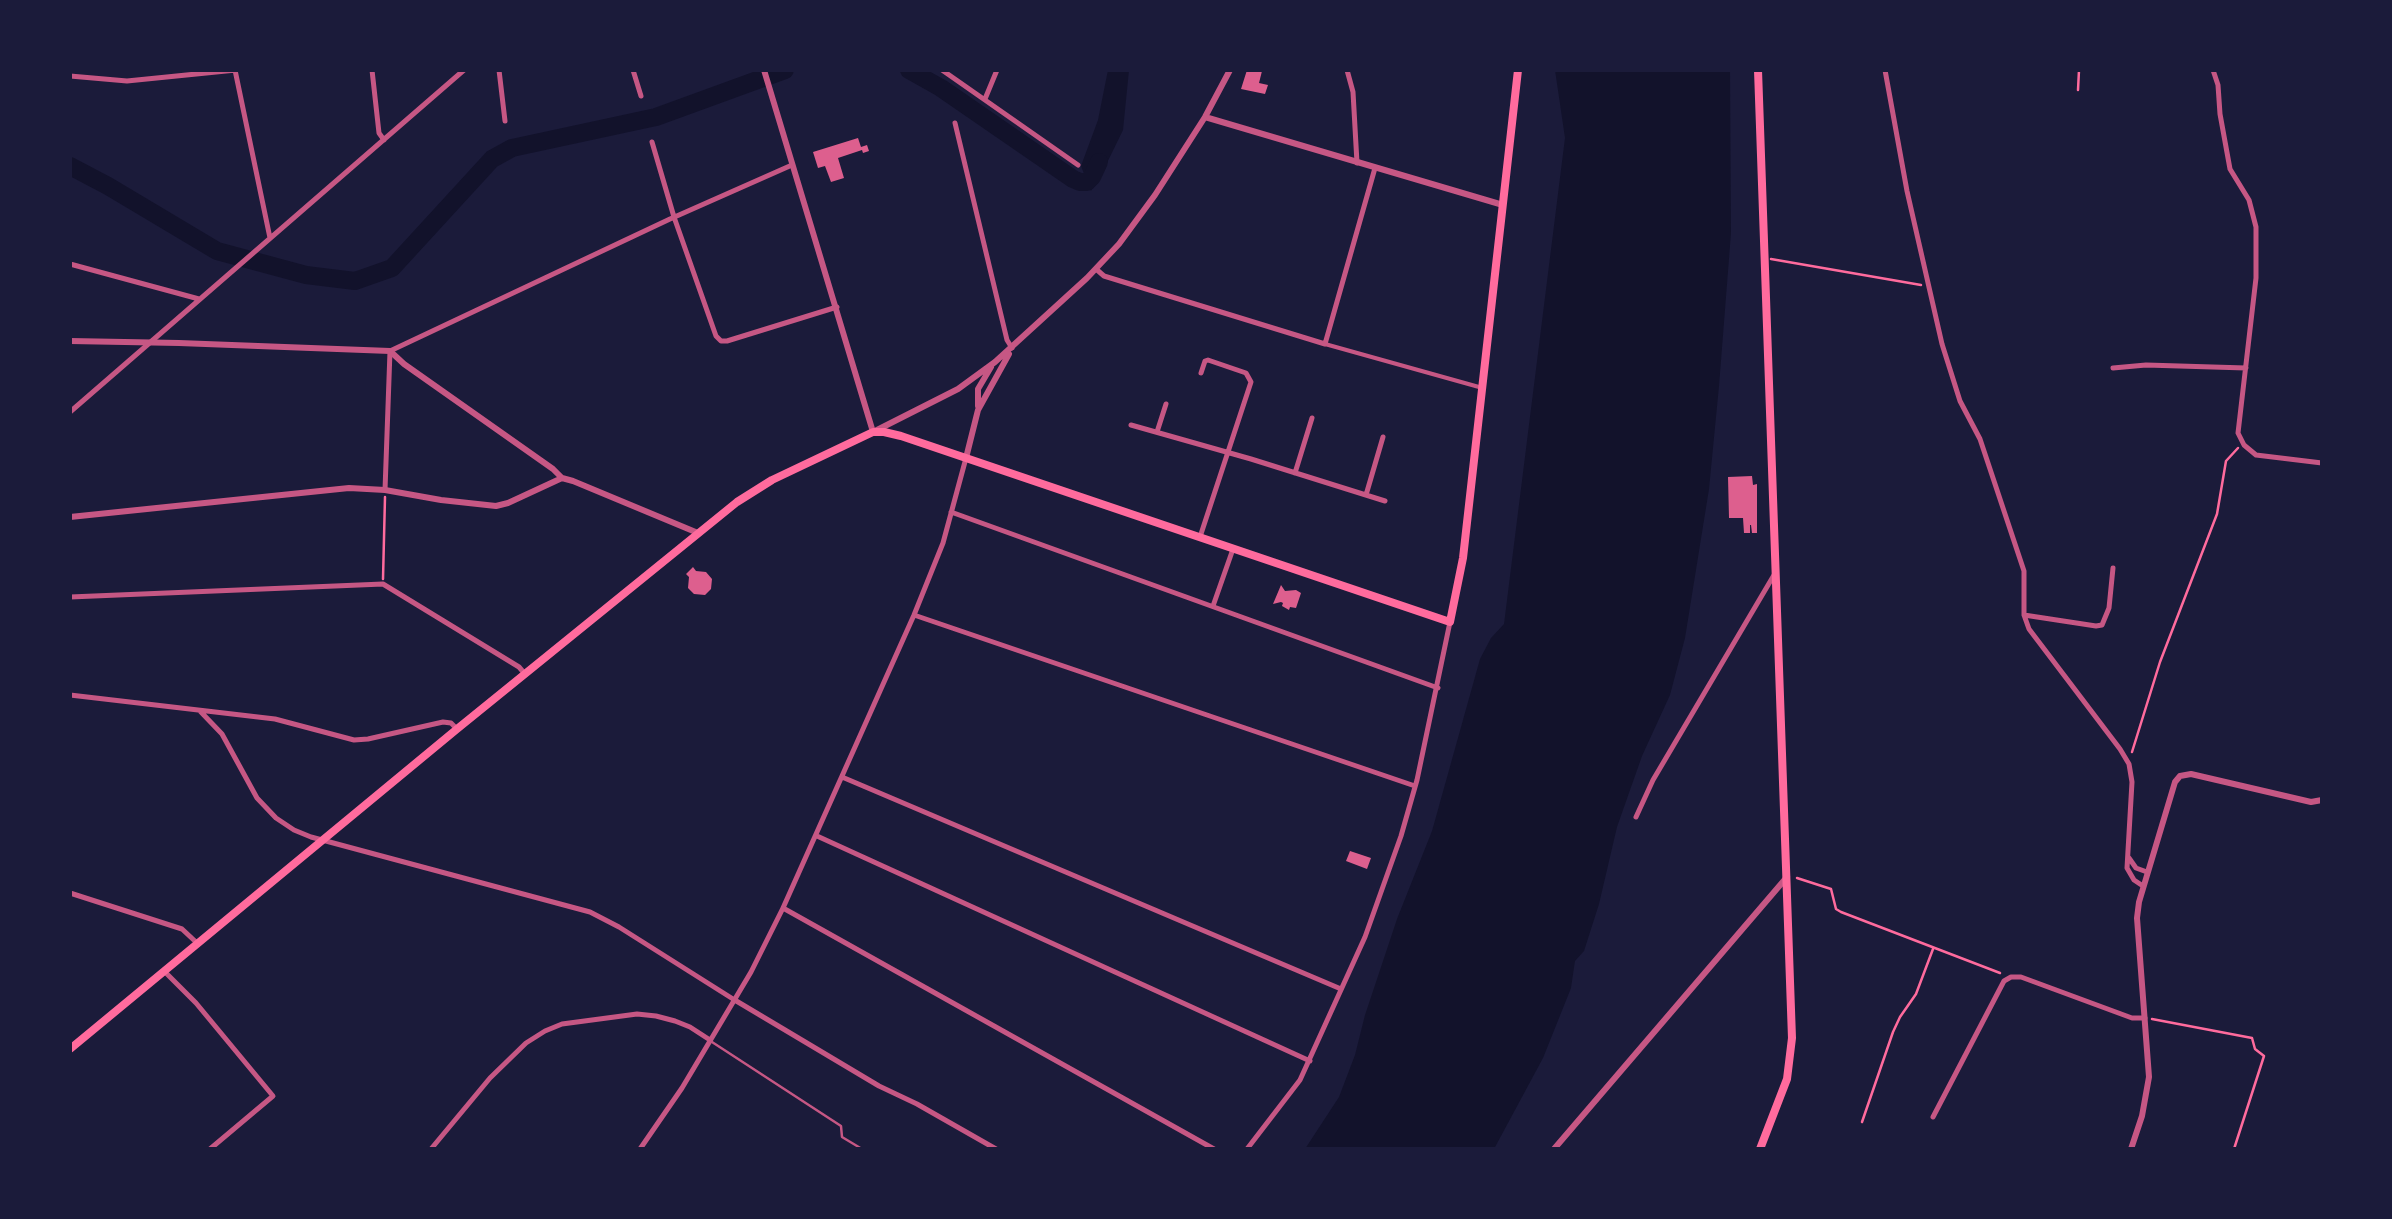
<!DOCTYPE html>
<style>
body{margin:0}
#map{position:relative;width:2392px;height:1219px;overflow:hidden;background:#1b1b3a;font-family:Figtree,sans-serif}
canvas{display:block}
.frame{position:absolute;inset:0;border:72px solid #1b1b3a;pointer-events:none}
</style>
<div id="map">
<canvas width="2392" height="1219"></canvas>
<div class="frame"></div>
</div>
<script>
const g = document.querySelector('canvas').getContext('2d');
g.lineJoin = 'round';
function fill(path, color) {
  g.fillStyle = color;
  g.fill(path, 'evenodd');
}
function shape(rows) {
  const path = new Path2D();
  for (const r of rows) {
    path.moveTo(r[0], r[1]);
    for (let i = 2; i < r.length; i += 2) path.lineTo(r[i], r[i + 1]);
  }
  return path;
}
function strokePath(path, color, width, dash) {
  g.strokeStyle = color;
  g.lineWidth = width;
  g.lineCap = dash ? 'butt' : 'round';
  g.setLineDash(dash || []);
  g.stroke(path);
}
fill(shape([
 [1108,70,1129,70,1123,130,1105,167,1091,191,1081,166,1098,120],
 [1555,70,1730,70,1731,233,1719,386,1709,489,1685,638,1670,695,1642,756,1617,827,1599,904,1584,951,1575,961,1571,988,1543,1058,1494,1149,1305,1149,1339,1097,1355,1055,1365,1015,1397,919,1432,831,1480,659,1491,638,1504,624,1565,138]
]), '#12122b');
strokePath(shape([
 [909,70,941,88,1073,179,1080,182,1087,182,1092,177,1099,162],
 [70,166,108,186,217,251,306,275,355,281,392,268,492,159,512,148,656,117,785,70]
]), '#12122b', 18);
fill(shape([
 [1247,70,1262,71,1259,83,1268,85,1265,94,1241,89],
 [858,138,861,147,867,145,869,151,863,153,862,150,838,158,844,178,831,182,825,166,818,168,813,152],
 [1752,476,1753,485,1757,484,1757,533,1752,533,1751,525,1750,525,1750,533,1744,533,1743,518,1729,518,1728,477],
 [693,567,696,571,706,572,712,579,711,589,705,595,694,594,688,588,689,577,686,574],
 [1281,585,1285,591,1296,590,1301,593,1296,608,1290,607,1289,610,1282,606,1283,603,1281,602,1273,604],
 [1350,851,1371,858,1367,869,1346,861]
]), '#dd5f8e');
strokePath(shape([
 [2078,90,2079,70],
 [1771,259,1921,285],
 [383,579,385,497],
 [2132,752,2160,662,2217,514,2226,461,2238,448],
 [1797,878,1831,889,1836,909,1841,912,2000,973],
 [2152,1019,2252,1038,2255,1049,2264,1056,2234,1149],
 [1862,1122,1893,1032,1900,1017,1916,994,1933,949]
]), '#ff6b9d', 2.5);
strokePath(shape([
 [712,1042,841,1126,842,1137,862,1149]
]), '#c65784', 2.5);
strokePath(shape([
 [1325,344,1479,387]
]), '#c65784', 4);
strokePath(shape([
 [235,70,270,238],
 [372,70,379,133,384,140],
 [499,70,505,121],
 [633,70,641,96],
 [942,70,1078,165],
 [1347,70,1353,92,1357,163],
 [1885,70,1907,191,1942,344,1960,401,1980,439,2024,571,2024,615,2029,629,2120,749,2129,764,2132,782,2127,868,2134,880,2143,886],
 [2213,70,2218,85,2220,114,2230,169,2249,200,2256,227,2256,278,2238,433,2244,445,2256,455,2322,463],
 [70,76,127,81,236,70],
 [985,99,997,70],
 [955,123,1007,340,1012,348],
 [652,142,674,217,716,336,721,341,727,341,837,307],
 [70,264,199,299],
 [1096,269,1104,276,1325,344,1375,168],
 [2113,368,2146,365,2246,368],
 [70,412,464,70],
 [1131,425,1251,459,1385,501],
 [1157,432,1166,404],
 [1295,473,1312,418],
 [385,490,390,351,670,219,792,165],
 [1366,495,1383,437],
 [951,512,1438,688],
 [1200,537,1251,382,1246,373,1208,360,1205,361,1201,373],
 [70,597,383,584,519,667,525,674],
 [1213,606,1233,549],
 [914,615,1415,786],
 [2024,615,2096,626,2102,625,2109,608,2113,568],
 [70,695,275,719,354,740,368,739,443,722,451,723,457,729],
 [200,711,222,734,257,798,276,818,294,830,311,837,590,912,619,927,733,999,879,1086,917,1104,996,1149],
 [842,777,1341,989],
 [1636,817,1653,780,1774,575],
 [817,836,1310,1061],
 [2129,858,2136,868,2147,872],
 [70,893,182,929,197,943],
 [783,908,1214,1149],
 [164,971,196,1003,273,1096,210,1149],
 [1933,1117,2004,981,2011,977,2021,977,2132,1018,2145,1018],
 [431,1149,490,1078,526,1043,545,1031,562,1024,637,1014,656,1016,675,1021,690,1027,710,1040],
 [640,1149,682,1088,751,972,783,908,914,615,943,543,966,458],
 [1247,1149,1300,1080,1365,937,1401,836,1417,780,1450,622]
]), '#c65784', 5);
strokePath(shape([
 [764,70,873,432,958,389,995,362,1087,278,1119,244,1155,195,1205,117,1230,70],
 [1205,117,1503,205],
 [70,341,179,343,390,351,404,364,553,469,562,478],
 [978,406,978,389,991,367],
 [966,458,978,410,1009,354],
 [70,517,349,488,385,490,441,500,496,506,508,503,562,478,573,481,698,533],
 [1554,1149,1787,877],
 [2131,1149,2142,1116,2149,1077,2137,918,2139,902,2175,782,2180,776,2191,774,2311,802,2322,800]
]), '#c65784', 6);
strokePath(shape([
 [70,1049,457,729,737,502,772,480,873,432,884,432,901,436,1450,622,1463,558,1518,70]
]), '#ff6b9d', 8);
strokePath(shape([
 [1758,70,1792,1038,1787,1079,1760,1149]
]), '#ff6b9d', 8);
</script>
